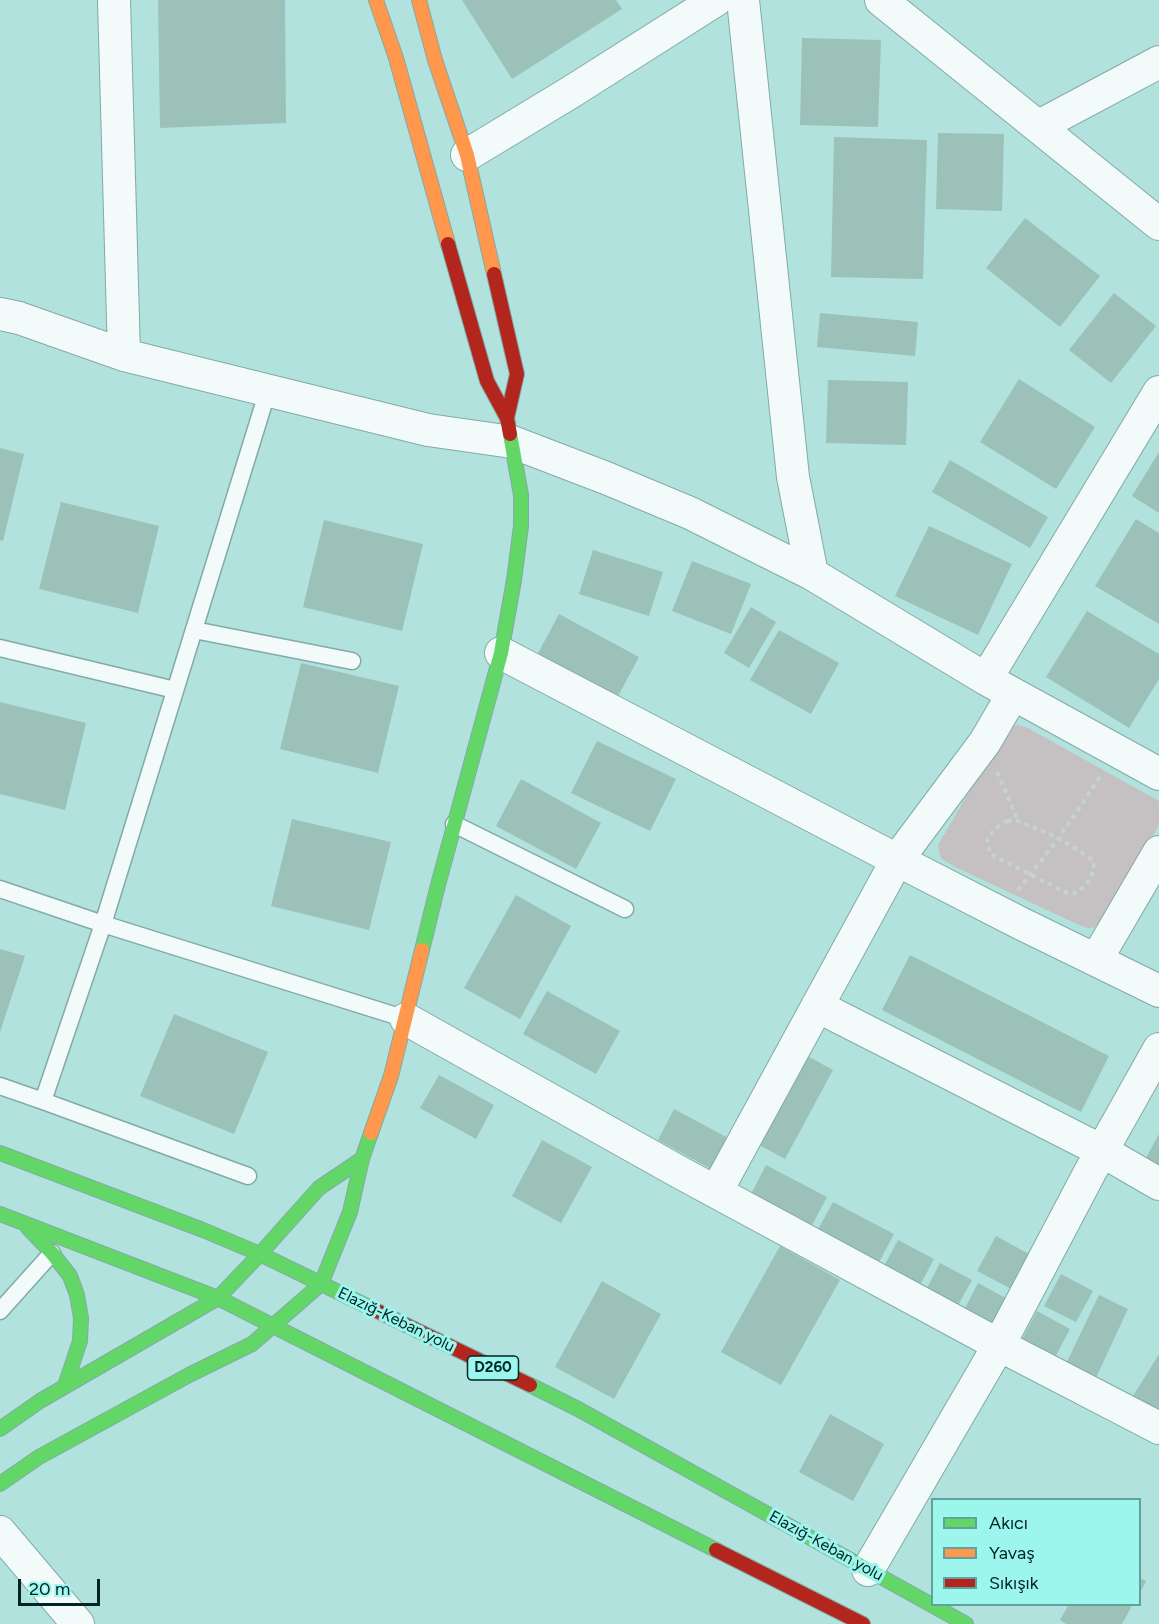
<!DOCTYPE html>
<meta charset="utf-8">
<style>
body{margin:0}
#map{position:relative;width:1159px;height:1624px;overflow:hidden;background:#b1e2dd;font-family:Figtree,sans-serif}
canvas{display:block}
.legend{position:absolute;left:931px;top:1498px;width:210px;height:108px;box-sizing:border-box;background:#9df6ed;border:2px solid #5ea39c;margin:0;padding:8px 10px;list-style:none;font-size:18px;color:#002623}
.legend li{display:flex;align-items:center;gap:12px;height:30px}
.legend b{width:30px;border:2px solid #5ea39c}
.scale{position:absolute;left:18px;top:1579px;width:82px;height:27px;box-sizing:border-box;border:3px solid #002623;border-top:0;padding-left:8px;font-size:18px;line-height:21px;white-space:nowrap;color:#002623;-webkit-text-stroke:4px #9df6ed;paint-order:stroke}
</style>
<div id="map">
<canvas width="1159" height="1624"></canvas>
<ul class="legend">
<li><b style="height:8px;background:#63d668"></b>Akıcı</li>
<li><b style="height:8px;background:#ff974d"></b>Yavaş</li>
<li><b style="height:8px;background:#b3261e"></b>Sıkışık</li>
</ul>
<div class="scale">20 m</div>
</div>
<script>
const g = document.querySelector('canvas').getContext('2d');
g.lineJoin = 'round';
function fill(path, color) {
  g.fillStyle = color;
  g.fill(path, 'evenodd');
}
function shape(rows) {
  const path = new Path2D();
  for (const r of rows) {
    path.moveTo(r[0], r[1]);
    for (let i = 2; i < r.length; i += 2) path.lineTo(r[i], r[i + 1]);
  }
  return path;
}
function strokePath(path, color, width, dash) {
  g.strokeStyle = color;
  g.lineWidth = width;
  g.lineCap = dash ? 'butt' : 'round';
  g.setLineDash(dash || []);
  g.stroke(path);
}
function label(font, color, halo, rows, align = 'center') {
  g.font = font + ' Figtree,sans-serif';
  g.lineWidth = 6;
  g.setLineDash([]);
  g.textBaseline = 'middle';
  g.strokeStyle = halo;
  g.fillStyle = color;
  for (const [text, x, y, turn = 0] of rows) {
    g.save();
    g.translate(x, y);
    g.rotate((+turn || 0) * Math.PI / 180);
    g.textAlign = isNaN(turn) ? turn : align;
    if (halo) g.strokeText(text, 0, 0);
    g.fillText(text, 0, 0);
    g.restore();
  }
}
fill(shape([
 [1018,725,1026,727,1159,801,1159,825,1104,919,1098,927,1088,928,1079,925,955,867,942,859,940,855,938,845,1003,733,1009,726]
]), '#c5c1c3');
fill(shape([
 [158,0,285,0,286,123,160,128],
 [462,0,616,0,622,9,512,79],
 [802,38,881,40,878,127,800,125],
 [938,133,1004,134,1002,211,936,209],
 [834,137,927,140,923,279,831,277],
 [1025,218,1100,276,1060,327,986,268],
 [1114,293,1156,326,1111,383,1069,350],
 [820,313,918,322,915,356,817,347],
 [1019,379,1095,427,1056,489,980,442],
 [828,380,908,382,906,445,826,443],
 [0,448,24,454,3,541,0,540],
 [1159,452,1159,513,1132,496],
 [950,460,1048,517,1030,548,932,492],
 [61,502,159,526,138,613,39,589],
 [1136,519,1159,533,1159,624,1095,586],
 [324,520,423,544,402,631,303,607],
 [929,526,1012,564,978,635,895,596],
 [593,550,663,572,649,616,579,594],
 [692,561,751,584,731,634,672,611],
 [751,607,776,622,749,668,724,653],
 [1087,611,1159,654,1159,679,1129,728,1046,677],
 [559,614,639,657,616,700,536,657],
 [779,630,839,663,811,714,750,680],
 [301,663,399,686,378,773,280,749],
 [0,702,86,723,65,810,0,794],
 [597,741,676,779,650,831,571,793],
 [521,779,601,823,576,869,496,826],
 [292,819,391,842,369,930,271,906],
 [516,895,571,926,520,1019,464,988],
 [0,949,25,956,0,1032],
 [910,955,1109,1056,1081,1112,882,1010],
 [547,991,620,1031,596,1074,523,1034],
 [174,1014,268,1052,234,1134,140,1096],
 [802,1053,833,1070,785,1159,754,1142],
 [439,1075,494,1105,476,1139,420,1108],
 [674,1109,730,1139,713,1170,658,1140],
 [1159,1134,1159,1175,1142,1165],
 [542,1140,592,1167,561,1223,512,1196],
 [766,1165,827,1197,809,1231,749,1198],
 [833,1202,894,1234,877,1266,816,1233],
 [996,1236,1038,1259,1019,1293,977,1271],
 [898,1240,934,1259,919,1287,883,1268],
 [780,1246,840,1280,781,1385,721,1352],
 [940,1263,972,1280,956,1309,925,1292],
 [1061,1274,1093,1291,1076,1322,1044,1306],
 [602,1281,661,1314,614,1399,555,1367],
 [978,1283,1013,1302,997,1332,962,1314],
 [1099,1295,1128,1309,1094,1382,1064,1368],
 [1037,1311,1070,1329,1052,1363,1019,1345],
 [1159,1354,1159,1419,1130,1401],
 [830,1414,884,1444,853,1501,799,1472],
 [1140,1578,1146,1581,1140,1593],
 [1069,1604,1133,1604,1122,1624,1066,1624,1060,1620]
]), '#9cc1b9');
const lane = shape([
 [194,630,352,661],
 [0,648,175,690],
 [454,824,625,909],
 [0,889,103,924,406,1019],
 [0,1086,43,1101,248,1176],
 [43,1101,103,924,268,390],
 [0,1311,52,1253]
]);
const street = shape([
 [114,0,124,355],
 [743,0,793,477,812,574],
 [881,0,1159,224],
 [1039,126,1159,62],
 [467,155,571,92,716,0],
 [0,314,19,318,124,355,428,430,512,442,606,478,690,513,812,574,986,679,1159,774],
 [501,653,897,860,1020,923,1159,991],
 [986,679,1159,392],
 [1096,960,1159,852],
 [817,1006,1102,1151,1159,1184],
 [406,1019,681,1173,999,1345,1159,1428],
 [716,1192,897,860,985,742,1013,694],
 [0,1532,78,1624],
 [868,1570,999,1345,1090,1172,1159,1049]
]);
const fast = shape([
 [422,950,438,885,501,653,514,580,521,526,521,495,510,434],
 [0,1153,203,1230,260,1254,371,1308],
 [0,1214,218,1298,716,1550],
 [28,1228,52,1253,70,1276,77,1295,81,1318,80,1341,65,1386],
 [530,1385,578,1409,966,1624],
 [0,1429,40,1401,218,1298,260,1254,319,1188,362,1159],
 [0,1484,39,1457,189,1375,252,1344,321,1284,350,1212,362,1159,371,1133]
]);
const slow = shape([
 [376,0,396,58,448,244],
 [419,0,435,60,467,155,494,274],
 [371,1133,391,1076,422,950]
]);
const jam = shape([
 [448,244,487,381,507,418,510,434],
 [494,274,517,374,507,418],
 [371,1308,530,1385],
 [716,1550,863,1624]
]);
strokePath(lane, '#83aaa7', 19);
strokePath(street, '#83aaa7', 34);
strokePath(fast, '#83aaa7', 16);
strokePath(slow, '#83aaa7', 16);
strokePath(jam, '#83aaa7', 16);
strokePath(shape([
 [997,772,1018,821],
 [1007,821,1018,821,1059,838,1093,860,1094,870,1088,882,1077,893,1067,893,990,854,987,839,996,828,1007,821],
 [1018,890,1059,838,1102,774]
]), '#c4d3d1', 4, [4.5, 4.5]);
strokePath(lane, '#f3fbfa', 16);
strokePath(street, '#f3fbfa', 32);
strokePath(fast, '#63d668', 14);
strokePath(slow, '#ff974d', 14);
strokePath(jam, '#b3261e', 14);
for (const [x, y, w] of [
 [493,1368,51]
]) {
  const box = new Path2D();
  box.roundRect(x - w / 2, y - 12, w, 24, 4.5);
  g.fillStyle = '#9df6ed';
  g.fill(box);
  strokePath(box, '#002623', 1.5);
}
label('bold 15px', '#002623', null, [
 ["D260",493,1368]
]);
label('16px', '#002623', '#9df6ed', [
 ["Elazığ-Keban yolu",396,1320,26],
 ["Elazığ-Keban yolu",826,1546,29]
]);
</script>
